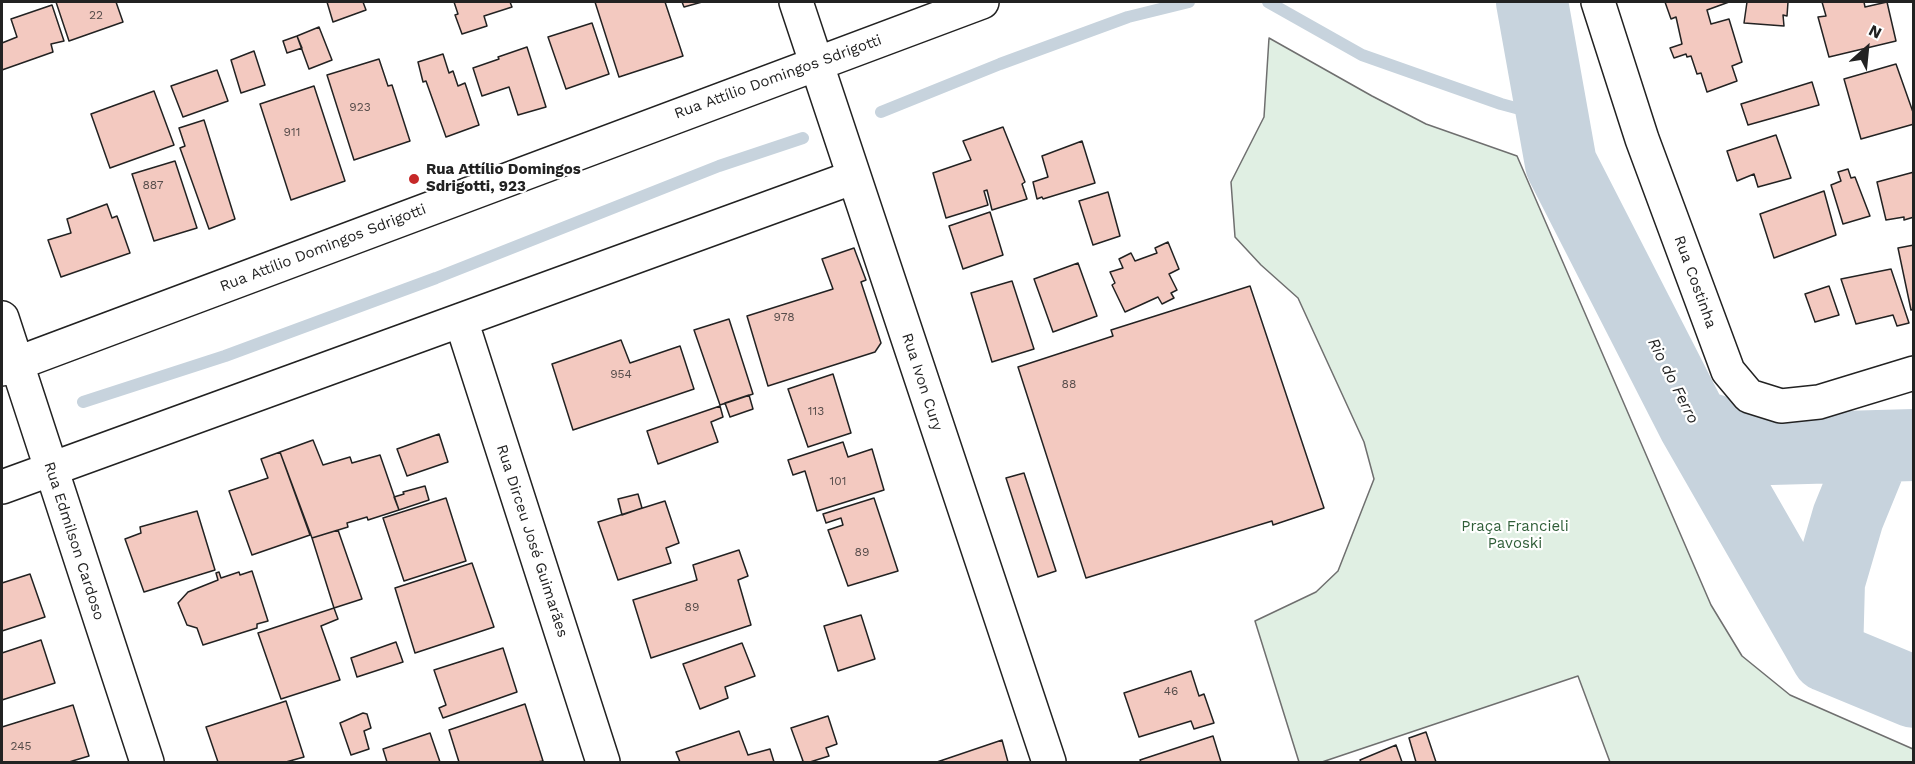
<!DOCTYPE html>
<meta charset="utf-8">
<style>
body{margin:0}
#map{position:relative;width:1915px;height:764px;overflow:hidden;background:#fff;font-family:"Work Sans",sans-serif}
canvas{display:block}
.frame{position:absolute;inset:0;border:3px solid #222;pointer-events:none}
.north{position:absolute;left:1837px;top:18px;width:60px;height:60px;-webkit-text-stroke:4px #fff;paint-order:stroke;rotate:27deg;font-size:16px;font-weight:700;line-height:24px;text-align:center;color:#222}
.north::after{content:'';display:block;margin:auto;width:21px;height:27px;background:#222;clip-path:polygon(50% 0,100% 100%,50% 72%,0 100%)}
</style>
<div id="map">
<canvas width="1915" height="764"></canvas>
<div class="frame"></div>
<div class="north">N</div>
</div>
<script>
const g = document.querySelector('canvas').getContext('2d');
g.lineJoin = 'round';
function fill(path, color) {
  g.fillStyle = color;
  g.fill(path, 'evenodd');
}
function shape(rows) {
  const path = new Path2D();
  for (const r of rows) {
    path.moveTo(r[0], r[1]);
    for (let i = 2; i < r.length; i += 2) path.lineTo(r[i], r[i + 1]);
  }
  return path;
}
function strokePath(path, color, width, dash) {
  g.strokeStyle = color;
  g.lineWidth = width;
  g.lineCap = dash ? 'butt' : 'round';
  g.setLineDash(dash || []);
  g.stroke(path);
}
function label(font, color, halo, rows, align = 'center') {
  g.font = font + ' "Work Sans",sans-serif';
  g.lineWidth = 4.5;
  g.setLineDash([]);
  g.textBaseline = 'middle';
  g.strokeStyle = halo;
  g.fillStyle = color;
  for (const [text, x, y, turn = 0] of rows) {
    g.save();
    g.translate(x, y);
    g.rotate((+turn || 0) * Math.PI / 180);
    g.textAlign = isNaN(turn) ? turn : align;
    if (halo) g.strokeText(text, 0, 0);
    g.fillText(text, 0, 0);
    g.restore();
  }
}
const green = shape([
 [1269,38,1372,96,1426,124,1517,156,1711,605,1742,656,1790,695,1913,749,1913,762,1610,762,1578,676,1322,762,1299,762,1255,621,1316,592,1338,571,1374,479,1364,442,1298,298,1261,265,1235,237,1231,182,1264,117,1269,38]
]);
fill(green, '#e0efe3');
strokePath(green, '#6f6f6f', 1.5);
strokePath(shape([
 [1268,2,1362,55,1501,104,1553,118],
 [881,112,1000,64,1128,17,1189,2],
 [83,402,225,356,436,278,719,166,803,138]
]), '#c7d3dd', 12);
strokePath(shape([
 [1532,2,1561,164,1694,424,1827,656,1914,692],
 [1694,424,1771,449,1914,445],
 [1827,656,1829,582,1848,517,1877,446]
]), '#c7d3dd', 72);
const building = shape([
 [56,2,116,2,123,22,69,41,56,2],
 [327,2,363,2,366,10,333,22,327,2],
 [454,2,510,2,512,7,484,16,487,26,462,34,455,15,458,14,454,2],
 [595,2,665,2,683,56,619,77,595,2],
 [682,2,702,2,684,7,682,2],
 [1665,2,1729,2,1707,10,1711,24,1729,19,1742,62,1732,66,1737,81,1707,92,1701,73,1697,74,1691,56,1687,57,1686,54,1674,58,1670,48,1682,44,1676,17,1671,19,1665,2],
 [1747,2,1788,2,1787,16,1783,15,1784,26,1744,23,1747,2],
 [1822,2,1864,2,1865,7,1887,2,1896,41,1829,57,1818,17,1826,16,1822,2],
 [52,5,64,41,51,44,53,52,2,70,2,43,17,37,11,19,52,5],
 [592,23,609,74,566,89,548,37,592,23],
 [319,27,332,60,309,69,297,36,319,27],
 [297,36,302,48,287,53,283,41,297,36],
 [527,47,546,107,518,115,509,87,482,96,473,68,499,59,498,57,527,47],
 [254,51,265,85,241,93,231,60,254,51],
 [443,54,449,73,453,71,458,86,465,83,479,125,446,137,426,81,423,82,418,62,443,54],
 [379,59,388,86,392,85,410,141,354,160,327,75,379,59],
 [1896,64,1914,115,1914,124,1861,139,1844,79,1896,64],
 [217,70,228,101,183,117,171,86,217,70],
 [1812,82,1819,105,1748,125,1741,104,1812,82],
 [314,86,345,181,291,200,260,104,314,86],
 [154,91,174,145,110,168,91,114,154,91],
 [204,120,235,219,209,229,180,148,185,146,179,128,204,120],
 [1003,127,1025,182,1022,184,1027,199,992,210,987,190,984,191,988,205,946,218,933,173,971,160,963,141,1003,127],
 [1776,135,1791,178,1758,187,1754,174,1737,181,1727,151,1776,135],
 [1082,141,1095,183,1043,199,1042,197,1037,199,1033,182,1048,177,1042,156,1082,141],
 [175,161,197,228,154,241,132,174,175,161],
 [1848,169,1851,178,1855,177,1870,216,1843,224,1831,185,1841,181,1838,172,1848,169],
 [1914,172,1914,217,1904,220,1904,217,1886,220,1877,182,1914,172],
 [1824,191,1836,235,1774,258,1760,214,1824,191],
 [1108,192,1120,236,1093,245,1079,201,1108,192],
 [107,204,112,218,117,216,130,253,61,277,48,240,71,233,67,219,107,204],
 [990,212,1003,255,963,269,949,226,990,212],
 [1168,242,1179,269,1169,274,1177,290,1171,293,1174,298,1162,304,1158,297,1125,312,1112,285,1115,283,1110,272,1123,268,1119,259,1131,253,1135,261,1157,253,1155,248,1168,242],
 [1914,245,1914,309,1911,310,1898,248,1914,245],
 [854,248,866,280,861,282,881,343,875,352,768,386,747,316,833,289,822,259,854,248],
 [1078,263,1097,316,1053,332,1034,279,1078,263],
 [1891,269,1909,323,1897,326,1893,315,1856,324,1841,279,1891,269],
 [1012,281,1034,349,992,362,971,293,1012,281],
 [1250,286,1324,508,1273,525,1272,521,1086,578,1018,367,1113,336,1111,330,1250,286],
 [1829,286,1839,315,1815,322,1805,294,1829,286],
 [729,319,753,394,720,405,694,330,729,319],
 [621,340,630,363,680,346,694,389,573,430,552,364,621,340],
 [833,374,851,433,808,447,788,389,833,374],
 [749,395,753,409,730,417,725,403,749,395],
 [720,406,723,417,711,422,718,442,658,464,647,431,720,406],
 [439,434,448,462,407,476,397,449,439,434],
 [313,440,323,465,350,457,352,463,380,455,399,510,368,520,367,517,347,523,348,527,312,538,280,452,313,440],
 [843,442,848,457,872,449,884,490,817,511,805,471,793,475,788,460,843,442],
 [280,452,310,535,252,555,229,491,268,478,261,459,280,452],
 [1024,473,1056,571,1038,577,1006,478,1024,473],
 [425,486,429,500,399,510,394,497,404,494,403,492,425,486],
 [638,494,642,508,622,515,618,499,638,494],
 [446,498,466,561,404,581,383,518,446,498],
 [874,498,898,571,848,586,828,530,843,525,841,518,826,523,823,514,874,498],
 [665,501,679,543,666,548,671,563,618,580,598,522,665,501],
 [197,511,215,570,144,592,125,539,141,533,140,527,197,511],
 [338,530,362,599,334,608,312,538,338,530],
 [739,550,748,576,738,580,751,625,651,658,633,600,697,580,693,565,739,550],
 [472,563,494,627,415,653,395,588,472,563],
 [252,571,268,621,257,624,257,628,203,645,197,628,187,625,178,603,188,592,218,580,216,573,219,572,221,578,239,572,240,575,252,571],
 [30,574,45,617,2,631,2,583,30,574],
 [334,608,338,619,321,626,340,680,281,699,258,633,334,608],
 [861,615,875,659,838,671,824,626,861,615],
 [41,640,55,683,2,700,2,653,41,640],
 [396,642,403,662,357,677,351,658,396,642],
 [742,643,755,676,725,687,728,698,700,709,683,664,742,643],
 [503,648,517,692,443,718,439,708,446,705,434,670,503,648],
 [1191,671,1199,696,1204,694,1214,723,1194,729,1191,721,1139,737,1124,693,1191,671],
 [286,701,304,757,286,762,218,762,206,727,286,701],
 [525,704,543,761,537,762,459,762,449,730,525,704],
 [73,705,89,756,69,762,2,762,2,727,73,705],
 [363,713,367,714,371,728,364,731,369,749,351,755,340,723,363,713],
 [828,716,837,744,826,748,829,756,810,762,801,762,803,761,791,728,828,716],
 [739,731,748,755,770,749,774,762,680,762,676,752,739,731],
 [1426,732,1436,762,1416,762,1409,738,1426,732],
 [430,733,440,762,387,762,383,749,430,733],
 [1213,736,1221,762,1141,762,1140,760,1213,736],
 [1002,740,1008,762,937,762,1002,740],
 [1396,745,1402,762,1361,762,1360,760,1396,745]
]);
fill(building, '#f3c9c0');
strokePath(building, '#222', 1.5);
const minor = shape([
 [796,2,1049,762],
 [1598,2,1642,139,1728,371,1749,396,1781,406,1819,402,1914,373],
 [2,318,147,762],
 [461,320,603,762],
 [2,369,982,2],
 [2,487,854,177]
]);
strokePath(minor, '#222', 36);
strokePath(minor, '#fff', 33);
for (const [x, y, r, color] of [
 [414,179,6,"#c62828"]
]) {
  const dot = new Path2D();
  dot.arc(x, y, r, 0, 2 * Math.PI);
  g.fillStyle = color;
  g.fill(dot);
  strokePath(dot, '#fff', 2);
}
label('12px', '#564c4a', null, [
 ["22",96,15],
 ["923",360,107],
 ["911",292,132],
 ["887",153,185],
 ["978",784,317],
 ["954",621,374],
 ["88",1069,384],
 ["113",816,411],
 ["101",838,481],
 ["89",862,552],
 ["89",692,607],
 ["46",1171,691],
 ["245",21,746]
]);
label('15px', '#222', '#fff', [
 ["Rua Attílio Domingos Sdrigotti",778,77,-20],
 ["Rua Attílio Domingos Sdrigotti",323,248,-21],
 ["Rua Costinha",1695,282,70],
 ["Rua Ivon Cury",922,382,72],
 ["Rua Edmilson Cardoso",74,541,72],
 ["Rua Dirceu José Guimarães",532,541,72]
]);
label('bold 15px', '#222', '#fff', [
 ["Rua Attílio Domingos",426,170],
 ["Sdrigotti, 923",426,187]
], 'left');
label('15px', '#2f5e38', '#fff', [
 ["Praça Francieli",1515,527],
 ["Pavoski",1515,544]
]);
label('italic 16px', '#222', '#fff', [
 ["Rio do Ferro",1673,381,63]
]);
</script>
